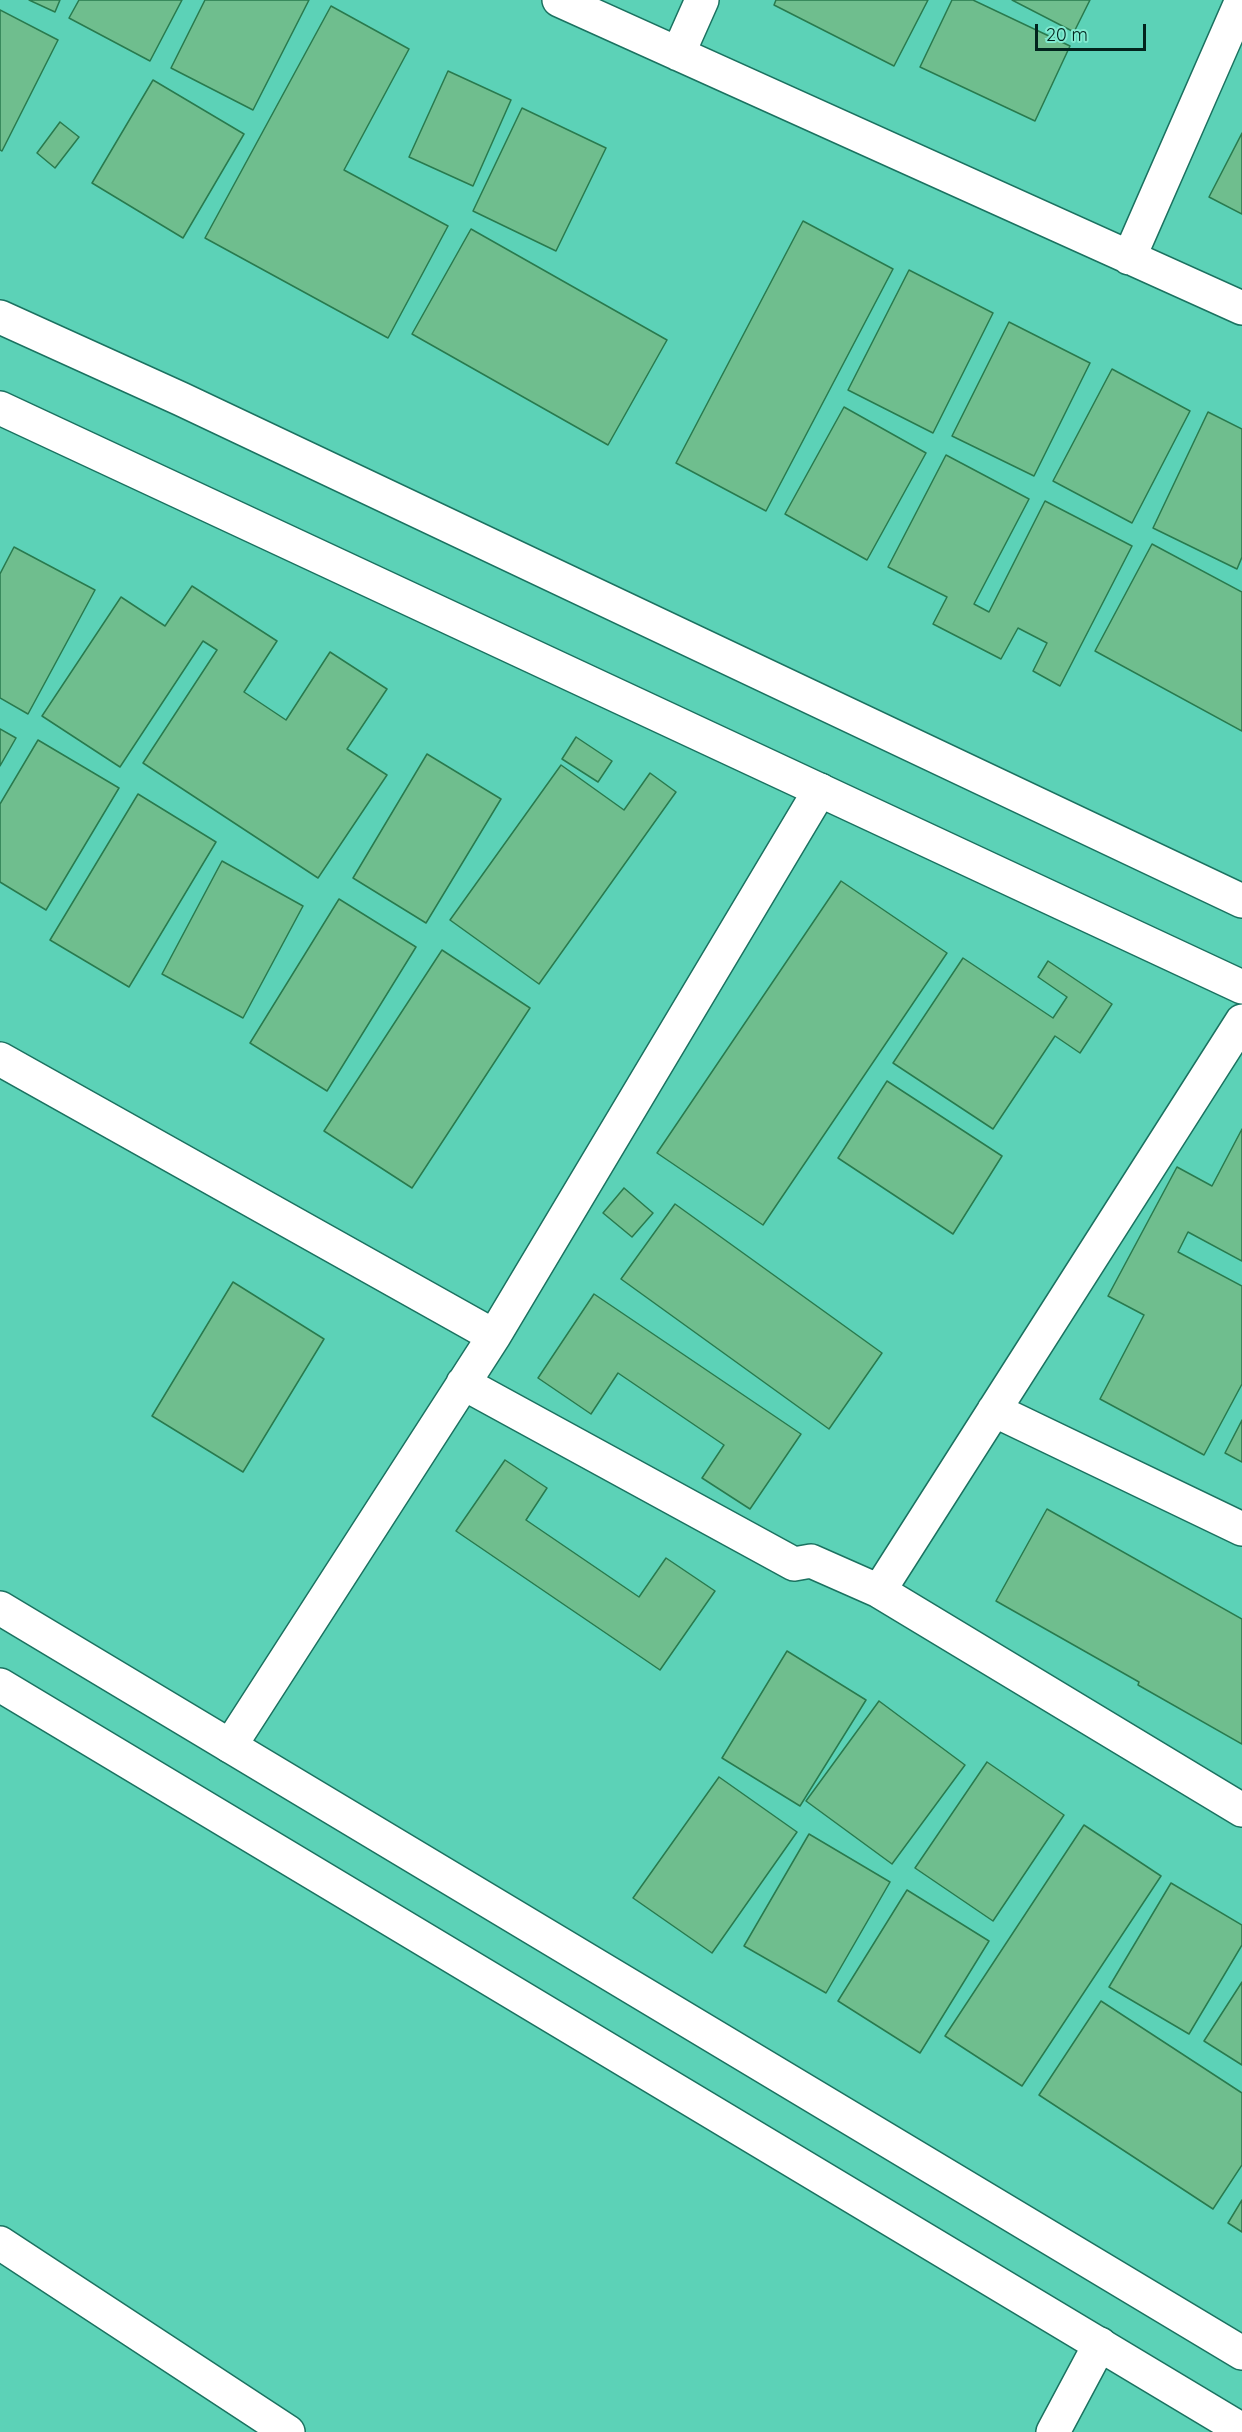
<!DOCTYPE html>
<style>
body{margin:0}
#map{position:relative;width:1242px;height:2432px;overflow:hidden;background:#74ddc3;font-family:Quicksand,sans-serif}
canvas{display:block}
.scale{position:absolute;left:1035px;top:24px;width:111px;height:27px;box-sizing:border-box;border:3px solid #02241d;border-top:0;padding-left:8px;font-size:18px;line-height:21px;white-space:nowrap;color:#02241d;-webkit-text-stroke:4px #81ead0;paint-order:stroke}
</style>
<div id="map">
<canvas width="1242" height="2432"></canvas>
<div class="scale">20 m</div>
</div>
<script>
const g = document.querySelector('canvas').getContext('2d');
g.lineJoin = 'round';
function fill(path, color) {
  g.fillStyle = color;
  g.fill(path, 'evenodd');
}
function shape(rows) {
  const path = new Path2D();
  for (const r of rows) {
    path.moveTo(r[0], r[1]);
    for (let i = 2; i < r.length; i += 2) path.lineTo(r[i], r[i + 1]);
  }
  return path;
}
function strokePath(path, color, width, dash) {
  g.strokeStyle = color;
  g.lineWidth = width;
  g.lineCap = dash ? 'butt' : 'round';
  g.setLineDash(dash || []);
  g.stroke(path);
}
fill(shape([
 [0,0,1242,0,1242,2432,0,2432]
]), '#5cd2b7');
const building = shape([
 [29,0,60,0,55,12,29,0],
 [79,0,182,0,150,61,69,18,79,0],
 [205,0,309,0,253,110,171,68,205,0],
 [776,0,928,0,894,66,774,5,776,0],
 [952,0,973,0,1070,46,1035,121,920,67,952,0],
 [1012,0,1090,0,1074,32,1012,0],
 [331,6,409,49,344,170,448,226,388,338,205,238,331,6],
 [0,10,58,40,2,151,0,150,0,10],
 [448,71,511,100,473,186,409,157,448,71],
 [153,80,244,134,183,238,92,183,153,80],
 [522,108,606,148,556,251,473,211,522,108],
 [60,122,79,137,55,168,37,153,60,122],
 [1242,133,1242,214,1209,197,1242,133],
 [803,221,893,269,766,511,676,463,803,221],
 [471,229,667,340,608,445,412,334,471,229],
 [909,270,993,313,933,433,848,390,909,270],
 [1009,322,1090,363,1034,476,952,436,1009,322],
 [1112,369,1190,411,1132,523,1053,481,1112,369],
 [844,407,926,453,867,560,785,514,844,407],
 [1208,412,1242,429,1242,557,1237,569,1153,528,1208,412],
 [946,455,1029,499,974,604,989,612,1045,501,1132,546,1060,686,1033,671,1047,643,1018,628,1001,659,933,624,947,597,888,567,946,455],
 [1152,544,1242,592,1242,731,1095,651,1152,544],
 [14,547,95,590,28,714,0,698,0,574,14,547],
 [192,586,277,641,244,692,286,720,330,652,387,689,347,749,387,775,318,878,143,763,217,650,203,641,120,767,42,716,121,597,165,626,192,586],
 [0,729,16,738,0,766,0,729],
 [576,737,612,761,598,782,562,759,576,737],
 [38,740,119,788,46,910,0,882,0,804,38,740],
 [427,754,501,799,426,923,353,878,427,754],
 [561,765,624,810,650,773,676,792,539,984,450,920,561,765],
 [138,794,216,842,129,987,50,940,138,794],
 [222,861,303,906,243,1018,162,974,222,861],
 [841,881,947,953,763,1225,657,1153,841,881],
 [339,899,416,947,327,1091,250,1043,339,899],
 [442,950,530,1008,412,1188,324,1131,442,950],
 [963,958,1053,1018,1067,997,1038,977,1048,961,1112,1004,1080,1053,1055,1036,993,1129,893,1063,963,958],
 [887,1081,1002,1156,953,1234,838,1158,887,1081],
 [1242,1129,1242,1261,1188,1232,1178,1252,1242,1286,1242,1384,1204,1455,1100,1399,1144,1315,1108,1296,1177,1167,1212,1186,1242,1129],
 [624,1188,653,1213,632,1237,603,1213,624,1188],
 [675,1204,882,1353,829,1429,621,1279,675,1204],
 [233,1282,324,1339,243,1472,152,1416,233,1282],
 [594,1294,801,1434,750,1509,702,1478,724,1445,618,1373,591,1414,538,1378,594,1294],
 [1242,1420,1242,1462,1225,1453,1242,1420],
 [505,1460,547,1488,526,1520,639,1597,666,1558,715,1591,660,1670,456,1531,505,1460],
 [1047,1509,1242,1619,1242,1744,1138,1685,1139,1682,996,1601,1047,1509],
 [787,1651,866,1700,800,1806,722,1758,787,1651],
 [879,1701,965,1765,892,1864,806,1801,879,1701],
 [987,1762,1064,1815,993,1921,915,1868,987,1762],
 [719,1777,797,1832,712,1953,633,1898,719,1777],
 [1084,1825,1161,1876,1022,2086,945,2036,1084,1825],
 [809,1834,890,1882,826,1993,744,1946,809,1834],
 [1171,1883,1242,1925,1242,1945,1189,2034,1109,1987,1171,1883],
 [907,1890,989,1941,920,2053,838,2001,907,1890],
 [1242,1982,1242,2065,1204,2041,1242,1982],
 [1101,2001,1242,2093,1242,2165,1213,2209,1039,2095,1101,2001],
 [1242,2200,1242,2232,1228,2223,1242,2200]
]);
fill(building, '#6fbe8e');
strokePath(building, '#297a4e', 1.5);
const street = shape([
 [559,0,1242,308],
 [678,54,702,0],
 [1129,258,1242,0],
 [1242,1021,879,1591,1242,1810],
 [0,1059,494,1336],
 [463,1383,794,1564,811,1561,879,1591],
 [994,1410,1242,1529],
 [230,1746,494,1336,820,790],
 [0,2243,288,2432],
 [1053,2432,1100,2344]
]);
const secondary = shape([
 [0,317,181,399,1242,901],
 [0,408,1242,987],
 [0,1608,1242,2353],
 [0,1685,1242,2430]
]);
strokePath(street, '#1b7260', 36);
strokePath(secondary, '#1b7260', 36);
strokePath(street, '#fff', 33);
strokePath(secondary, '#fff', 33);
</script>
